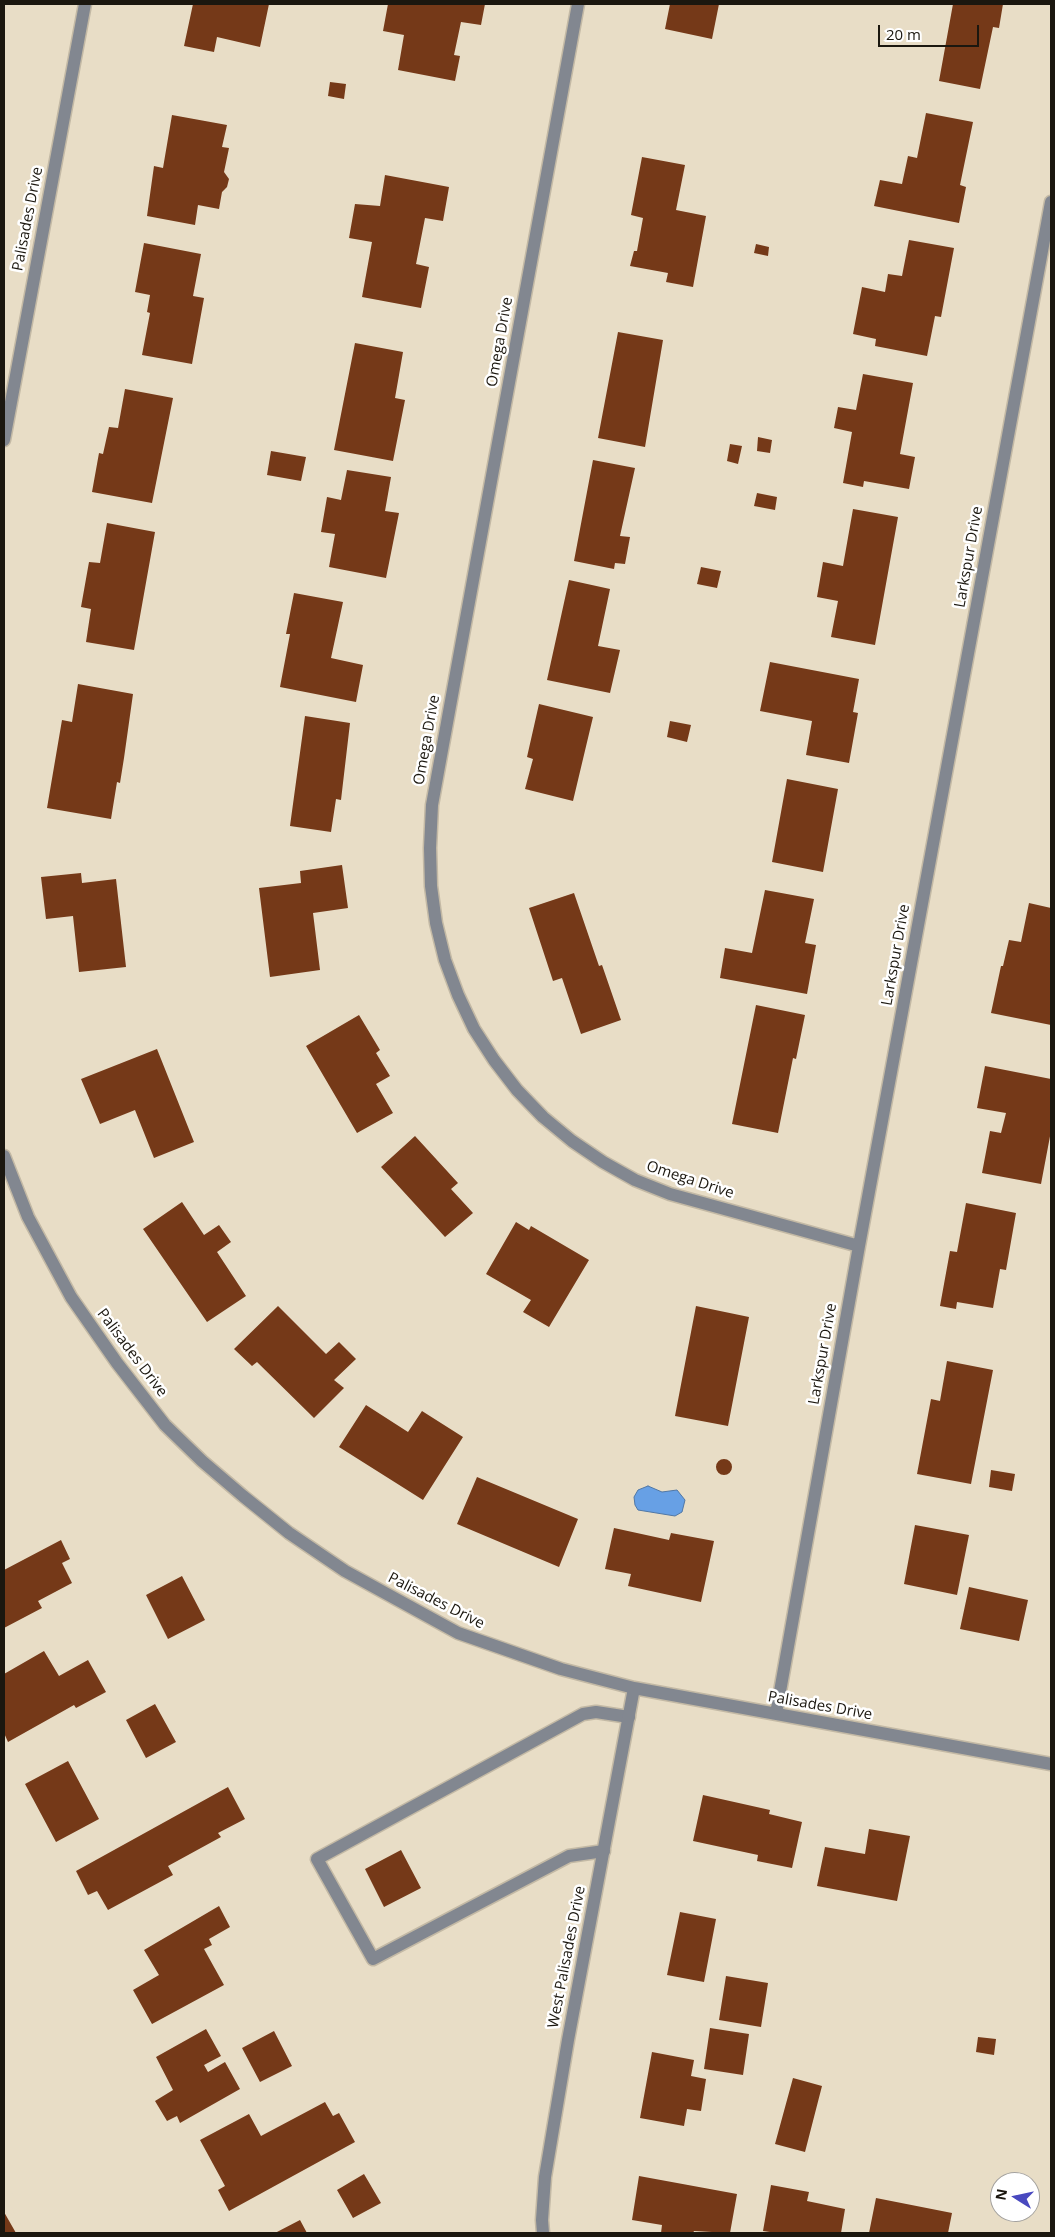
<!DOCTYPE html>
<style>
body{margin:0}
#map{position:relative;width:1055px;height:2237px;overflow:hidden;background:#e8ddc6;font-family:"Open Sans",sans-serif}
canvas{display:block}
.frame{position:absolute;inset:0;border:5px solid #1b170f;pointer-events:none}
.north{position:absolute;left:990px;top:2172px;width:50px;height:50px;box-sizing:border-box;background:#fff;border:1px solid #a4a29f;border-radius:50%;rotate:280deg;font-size:14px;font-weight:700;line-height:20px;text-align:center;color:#1b170f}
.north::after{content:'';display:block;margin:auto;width:18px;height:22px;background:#4949bf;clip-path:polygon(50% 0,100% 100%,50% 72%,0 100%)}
.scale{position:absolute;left:878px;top:25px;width:101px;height:22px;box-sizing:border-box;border:2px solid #1b170f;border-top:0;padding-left:6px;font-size:15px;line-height:18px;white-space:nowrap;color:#1b170f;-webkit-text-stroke:4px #fff;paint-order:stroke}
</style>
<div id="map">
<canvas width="1055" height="2237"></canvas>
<div class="frame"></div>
<div class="north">N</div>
<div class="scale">20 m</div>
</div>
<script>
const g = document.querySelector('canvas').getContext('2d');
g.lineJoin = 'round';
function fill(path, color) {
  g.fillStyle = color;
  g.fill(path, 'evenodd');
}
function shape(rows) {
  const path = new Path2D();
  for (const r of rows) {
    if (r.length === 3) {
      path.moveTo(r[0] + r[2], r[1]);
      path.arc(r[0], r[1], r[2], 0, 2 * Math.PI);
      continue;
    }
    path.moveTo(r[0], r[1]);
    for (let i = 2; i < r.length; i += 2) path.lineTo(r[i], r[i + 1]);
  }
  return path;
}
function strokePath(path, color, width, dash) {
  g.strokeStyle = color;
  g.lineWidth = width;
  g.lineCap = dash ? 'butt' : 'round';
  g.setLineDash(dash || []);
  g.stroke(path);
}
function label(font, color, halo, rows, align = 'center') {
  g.font = font + ' "Open Sans",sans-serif';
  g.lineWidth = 5;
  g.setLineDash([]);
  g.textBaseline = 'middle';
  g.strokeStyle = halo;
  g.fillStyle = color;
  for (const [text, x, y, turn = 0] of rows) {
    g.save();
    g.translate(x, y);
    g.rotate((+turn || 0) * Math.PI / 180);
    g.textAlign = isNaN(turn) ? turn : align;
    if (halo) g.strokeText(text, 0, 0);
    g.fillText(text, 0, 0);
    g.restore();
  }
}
const water = shape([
 [648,1486,662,1492,677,1490,685,1500,682,1512,675,1516,638,1510,635,1505,634,1497,638,1490,648,1486]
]);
fill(water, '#67a0e5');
strokePath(water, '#5077a5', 1);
fill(shape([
 [4,2179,14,2197,9,2201,9,2203,25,2233,16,2233,4,2212,4,2204,8,2201,4,2190]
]), '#e8ddc6');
fill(shape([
 [193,4,269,4,260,47,217,37,214,52,184,46],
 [388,4,485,4,481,25,461,22,454,55,460,56,455,81,398,70,404,35,383,31],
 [670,4,719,4,712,39,665,29],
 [953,4,1003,4,999,28,993,27,980,89,939,81],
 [330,82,346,84,344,99,328,96],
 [926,113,973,122,960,185,966,187,959,223,874,206,880,180,902,184,908,156,917,158],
 [172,115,227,125,222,147,229,148,224,172,229,179,227,187,222,192,219,209,198,205,195,225,147,216,154,166,163,168],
 [642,157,685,165,676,210,706,216,693,287,666,282,668,273,630,266,634,251,637,251,643,218,631,215],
 [385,175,449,187,443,221,425,218,416,264,429,267,421,308,362,297,372,242,349,238,355,204,380,206],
 [909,240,954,248,941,317,935,316,927,356,875,346,876,339,853,334,862,287,885,292,888,274,902,276],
 [144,243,201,254,193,296,204,298,192,364,142,355,150,313,147,312,150,295,135,292],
 [756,244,769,247,768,256,754,253],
 [618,332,663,340,645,447,598,438],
 [355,343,403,352,395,398,405,400,393,461,334,450],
 [863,374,913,383,900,454,915,457,909,489,864,481,863,487,843,483,852,432,834,428,838,407,856,410],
 [125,389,173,398,152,503,92,492,99,453,103,454,109,427,118,428],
 [758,437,772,440,770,453,757,451],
 [730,444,742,446,738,464,727,461],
 [271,451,306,457,301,481,267,475],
 [593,460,635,468,620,536,630,537,625,564,615,563,614,569,574,561],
 [347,470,391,477,385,511,399,513,386,578,329,567,335,534,321,532,327,497,341,500],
 [757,493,777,497,775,510,754,506],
 [853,509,898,517,875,645,831,637,838,601,817,597,823,562,843,566],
 [107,523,155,532,134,650,86,642,91,609,81,607,89,562,100,563],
 [701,567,721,571,717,588,697,584],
 [569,580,610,589,598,646,620,650,610,693,547,680],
 [294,593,343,602,331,658,363,665,356,702,280,687,290,634,286,634],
 [770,662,859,679,853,712,858,713,849,763,806,755,812,721,760,711],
 [78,684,133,694,124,758,120,783,117,782,111,819,47,808,62,720,72,722],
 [539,704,593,717,573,801,525,789,533,759,527,757],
 [305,716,350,723,341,800,336,799,331,832,290,826],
 [670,721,691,725,687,742,667,737],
 [787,779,838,789,823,872,772,862],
 [342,865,348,908,313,913,320,970,270,977,259,888,301,883,300,871],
 [81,873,82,883,116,879,126,967,79,972,73,916,46,919,41,877],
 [765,890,814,899,805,943,816,945,807,994,720,978,725,948,752,953],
 [574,893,599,966,602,965,621,1020,581,1034,562,978,553,981,529,908],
 [1029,903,1051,908,1051,1025,991,1013,1001,966,1003,966,1009,940,1021,942],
 [756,1005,805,1015,796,1059,793,1058,778,1133,732,1124],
 [359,1015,380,1050,376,1053,390,1076,376,1084,393,1113,357,1133,306,1046],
 [157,1049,194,1142,154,1158,135,1110,100,1124,81,1079],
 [985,1066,1051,1079,1051,1131,1041,1184,982,1173,990,1131,1001,1133,1006,1113,977,1108],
 [415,1136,458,1183,451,1189,473,1213,445,1237,381,1167],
 [182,1202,204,1235,219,1225,231,1242,217,1252,246,1296,207,1322,143,1229],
 [966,1203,1016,1213,1006,1270,1000,1269,993,1308,957,1302,956,1309,940,1306,950,1251,957,1252],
 [516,1222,529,1230,531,1226,589,1260,549,1327,523,1312,531,1300,486,1274],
 [278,1306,326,1354,339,1342,356,1359,334,1380,344,1388,314,1418,257,1362,252,1366,234,1349],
 [696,1306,749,1317,728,1426,675,1416],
 [947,1361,993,1370,971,1484,917,1474,931,1399,940,1401],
 [366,1405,408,1432,422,1411,463,1437,423,1500,339,1447],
 [724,1467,8],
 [991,1470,1015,1474,1012,1491,989,1487],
 [477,1477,578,1519,559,1567,457,1524],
 [915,1525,969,1535,957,1595,904,1584],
 [614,1528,669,1540,671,1533,714,1541,701,1602,628,1586,631,1574,605,1569],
 [61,1540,70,1559,62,1563,72,1583,38,1601,42,1608,4,1628,4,1570],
 [182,1576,205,1620,168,1639,146,1595],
 [969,1587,1028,1600,1019,1641,960,1629],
 [44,1651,59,1676,88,1660,106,1692,76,1708,74,1705,8,1742,4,1733,4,1674],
 [155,1704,176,1742,146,1758,126,1720],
 [68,1761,99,1819,56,1842,25,1784],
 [228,1787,245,1819,218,1833,221,1837,168,1866,173,1875,108,1910,97,1891,88,1895,76,1871],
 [703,1795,770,1810,769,1814,802,1822,792,1868,757,1861,758,1855,693,1841],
 [869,1829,910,1836,897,1901,817,1886,825,1847,865,1854],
 [401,1850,421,1888,384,1907,365,1869],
 [219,1906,230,1927,209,1939,212,1945,204,1949,224,1985,152,2024,133,1990,159,1975,144,1950],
 [680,1912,716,1919,704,1982,667,1975],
 [726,1976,768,1983,761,2027,719,2020],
 [710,2028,749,2034,743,2075,704,2069],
 [206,2029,221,2056,204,2065,208,2072,225,2062,240,2089,180,2123,177,2116,167,2121,155,2101,173,2090,156,2057],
 [274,2031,292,2066,260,2082,242,2048],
 [978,2037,996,2039,994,2055,976,2052],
 [652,2052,694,2060,691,2076,706,2079,701,2111,687,2109,684,2126,640,2118],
 [793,2078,822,2086,805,2152,775,2144],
 [325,2102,333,2116,339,2113,355,2142,229,2211,218,2190,225,2186,200,2140,249,2114,261,2136],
 [364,2174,381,2203,353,2218,337,2190],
 [639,2176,737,2194,730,2233,694,2231,693,2233,661,2233,662,2225,632,2220],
 [771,2185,809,2192,807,2201,845,2209,841,2233,777,2233,763,2231],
 [876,2198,952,2213,948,2233,869,2233],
 [4,2212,16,2233,4,2233],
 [300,2220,307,2233,275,2233]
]), '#753918');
const service = shape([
 [604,1851,569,1856,373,1959,317,1859,583,1714,596,1712,629,1717]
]);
const minor = shape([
 [578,4,432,805,430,848,431,886,436,923,445,960,458,995,474,1029,494,1060,517,1090,543,1117,572,1141,603,1162,635,1180,670,1194,859,1246],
 [4,440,85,4],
 [4,1156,28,1217,71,1297,117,1363,165,1425,202,1461,243,1496,289,1533,345,1571,458,1633,561,1669,634,1688,1051,1764],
 [776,1714,859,1246,1051,202],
 [543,2233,542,2220,545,2177,568,2040,634,1688]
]);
strokePath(service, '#c3b9a5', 15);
strokePath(minor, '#c3b9a5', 15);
strokePath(service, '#828790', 12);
strokePath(minor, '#828790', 12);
label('15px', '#1b170f', '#fff', [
 ["Palisades Drive",28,219,-79],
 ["Omega Drive",500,342,-80],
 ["Larkspur Drive",969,557,-80],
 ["Omega Drive",427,740,-80],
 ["Larkspur Drive",896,955,-80],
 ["Omega Drive",690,1180,18],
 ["Palisades Drive",132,1353,53],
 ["Larkspur Drive",823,1354,-80],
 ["Palisades Drive",436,1601,27],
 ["Palisades Drive",820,1706,10],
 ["West Palisades Drive",567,1957,-79]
]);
</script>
